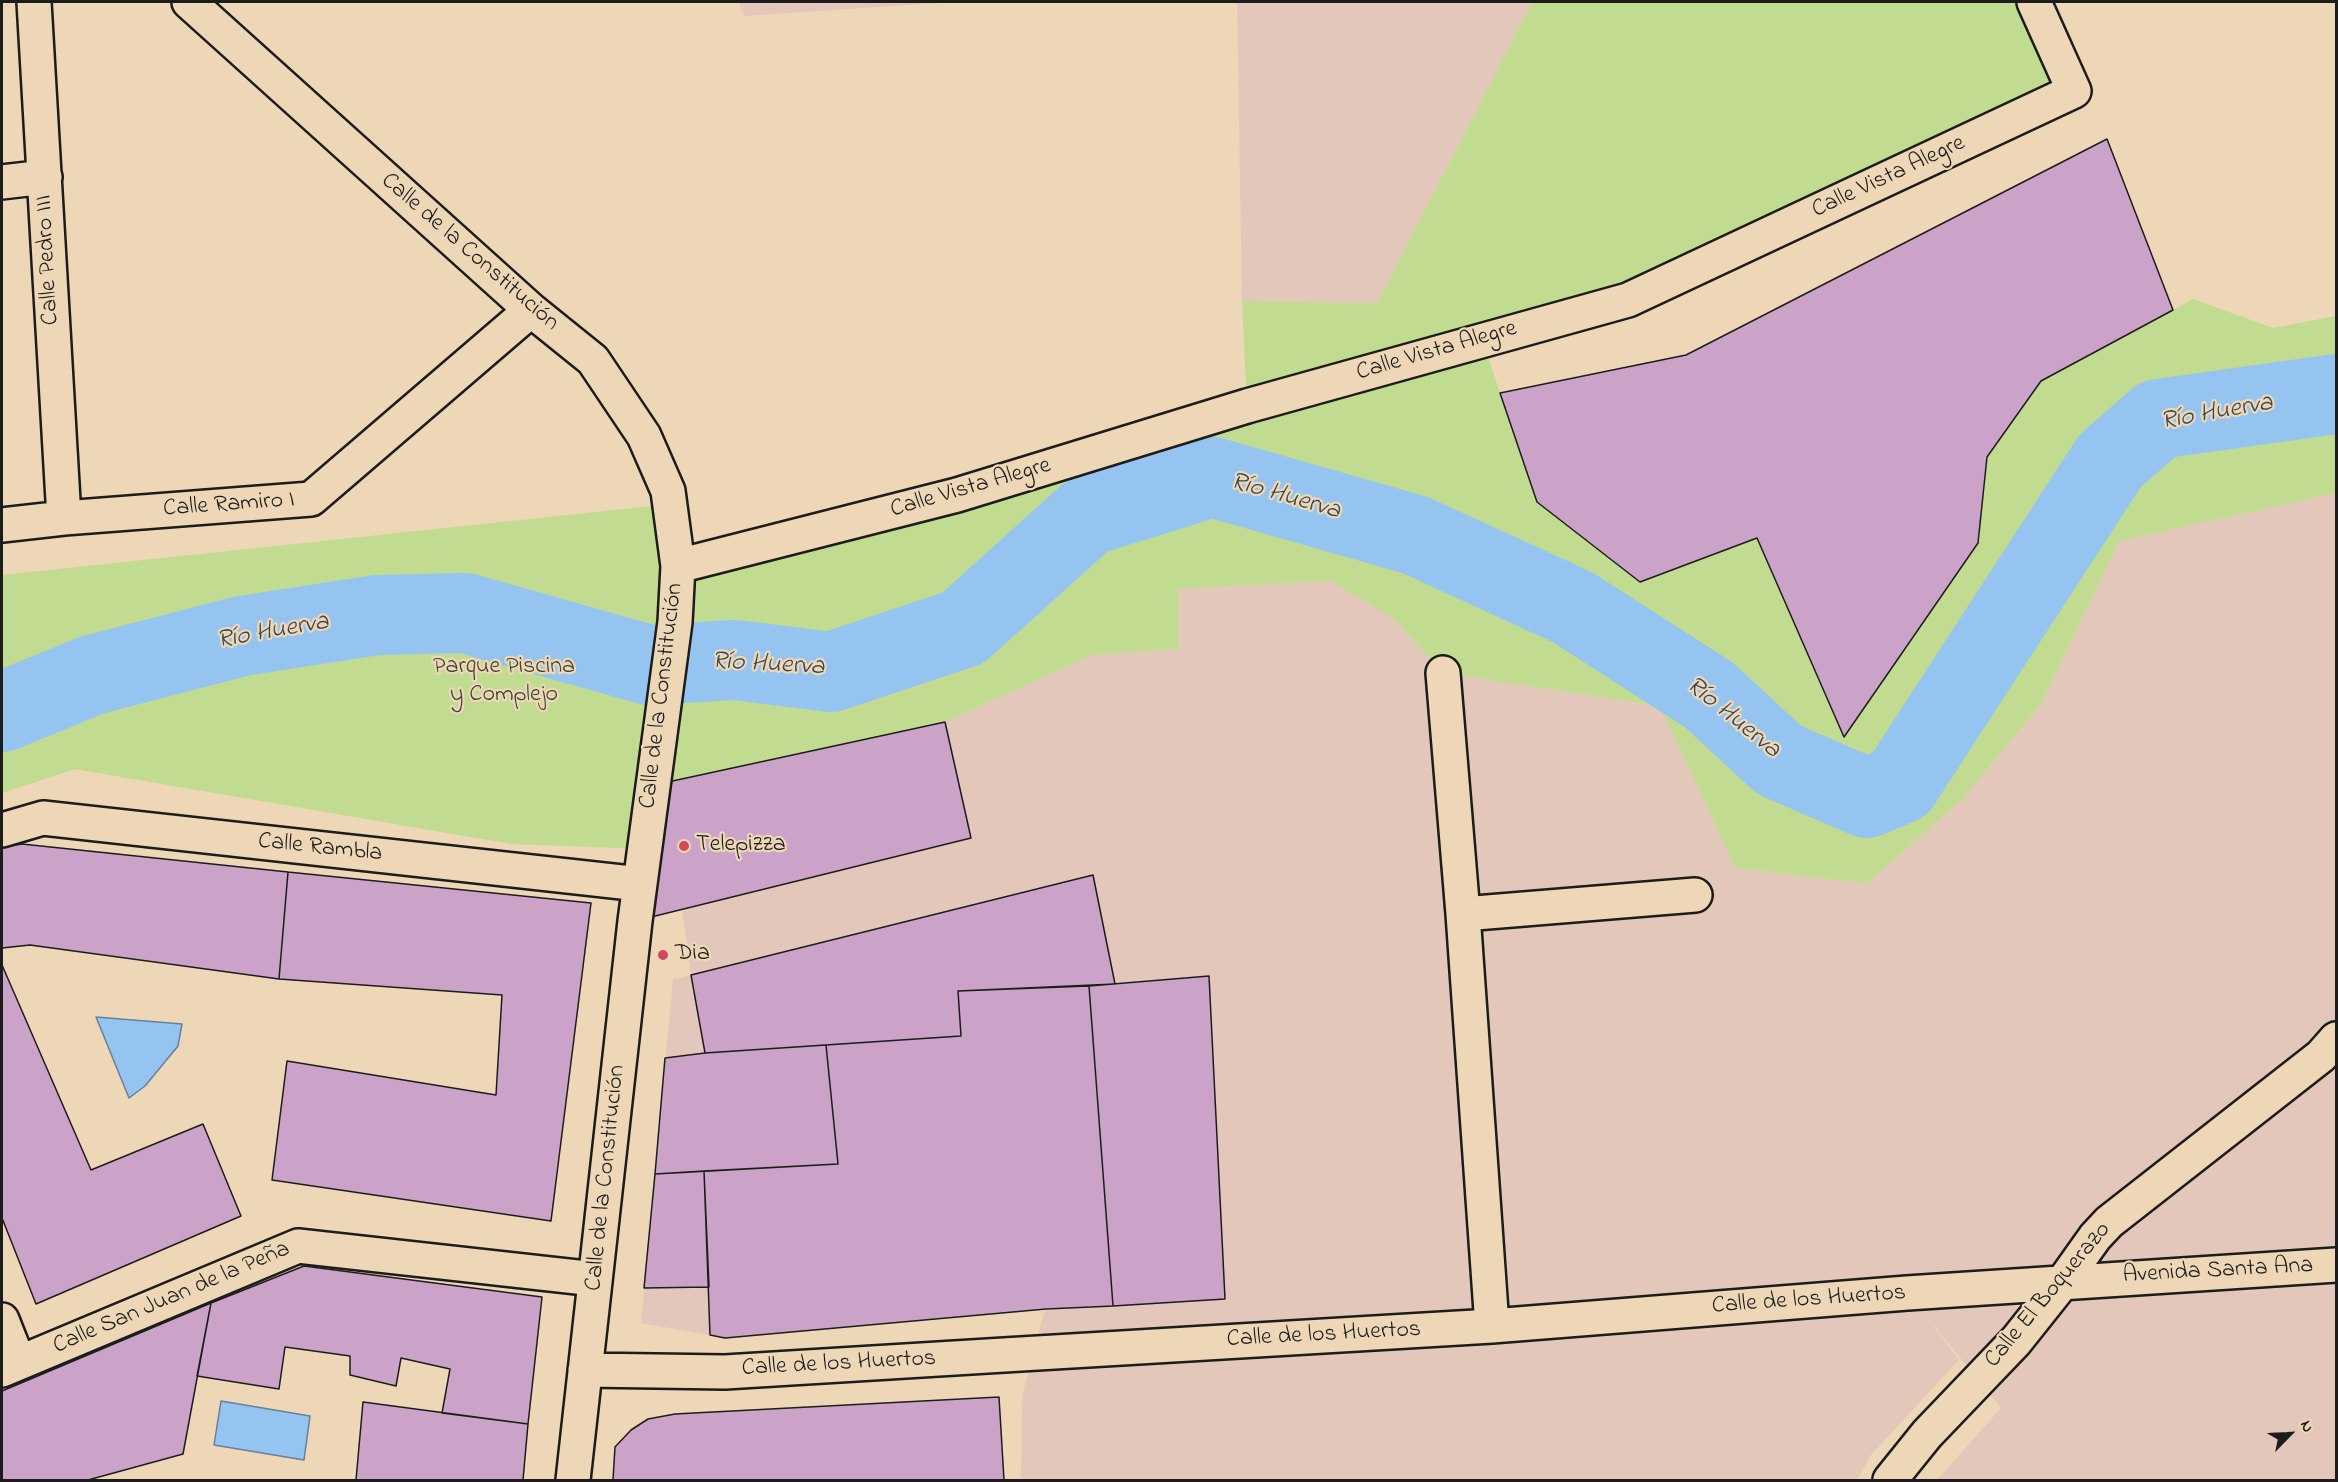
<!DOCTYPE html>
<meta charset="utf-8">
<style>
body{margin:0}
#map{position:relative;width:2338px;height:1482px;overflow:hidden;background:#edd7b6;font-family:"Indie Flower",sans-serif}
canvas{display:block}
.frame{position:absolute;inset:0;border:3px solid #1c1c1c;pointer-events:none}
.north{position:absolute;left:2260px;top:1404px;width:60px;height:60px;-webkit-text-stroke:4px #edd7b6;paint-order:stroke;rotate:66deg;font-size:16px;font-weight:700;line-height:24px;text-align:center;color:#1c1c1c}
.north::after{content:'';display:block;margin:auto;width:21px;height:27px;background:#1c1c1c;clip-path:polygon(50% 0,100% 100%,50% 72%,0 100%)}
</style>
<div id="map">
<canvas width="2338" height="1482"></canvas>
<div class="frame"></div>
<div class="north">N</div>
</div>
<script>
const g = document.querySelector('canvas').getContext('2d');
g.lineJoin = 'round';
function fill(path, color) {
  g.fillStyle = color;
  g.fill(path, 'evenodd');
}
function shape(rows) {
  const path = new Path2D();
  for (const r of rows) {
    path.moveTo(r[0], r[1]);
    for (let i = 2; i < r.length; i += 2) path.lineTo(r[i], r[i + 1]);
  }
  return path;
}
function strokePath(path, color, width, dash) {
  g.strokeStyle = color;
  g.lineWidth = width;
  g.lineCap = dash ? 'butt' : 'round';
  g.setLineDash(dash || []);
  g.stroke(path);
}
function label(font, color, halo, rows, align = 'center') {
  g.font = font + ' "Indie Flower",sans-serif';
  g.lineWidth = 4.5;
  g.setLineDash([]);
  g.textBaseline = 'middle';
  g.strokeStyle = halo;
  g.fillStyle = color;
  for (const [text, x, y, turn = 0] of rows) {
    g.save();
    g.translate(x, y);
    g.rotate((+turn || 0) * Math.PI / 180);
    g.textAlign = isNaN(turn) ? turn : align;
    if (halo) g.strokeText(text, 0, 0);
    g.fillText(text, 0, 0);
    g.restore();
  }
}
fill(shape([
 [739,2,953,2,744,16],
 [1237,2,1534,2,1531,4,1377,303,1242,301],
 [2336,493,2336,1480,1937,1480,2001,1408,1925,1315,1959,1360,1871,1455,1857,1480,1021,1480,1022,1396,1045,1309,725,1338,641,1323,673,979,691,975,682,909,945,722,1093,655,1178,649,1179,589,1331,581,1395,620,1443,673,1660,706,1735,868,1867,884,1961,800,2040,706,2119,541]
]), '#e3c7bb');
fill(shape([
 [1534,2,2034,2,2074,91,1628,300,1482,340,1537,502,1640,582,1757,538,1844,737,1978,543,1987,457,2041,381,2193,299,2273,328,2336,316,2336,493,2119,541,2040,706,1961,800,1867,884,1735,868,1660,706,1443,673,1395,620,1331,581,1179,589,1178,649,1093,655,945,722,654,785,645,849,511,844,75,769,2,793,2,575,671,504,678,565,1247,406,1242,301,1377,303,1531,4]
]), '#c1db91');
const water = shape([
 [96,1017,182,1024,178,1046,145,1086,129,1098,96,1017],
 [221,1401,310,1416,304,1460,214,1445,221,1401]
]);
fill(water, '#95c4f0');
strokePath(water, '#65819b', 1.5);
strokePath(shape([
 [2,712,92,675,242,636,377,615,465,613,649,665,735,660,831,672,963,628,1087,516,1212,477,1415,535,1572,607,1709,695,1779,760,1867,798,1900,784,2110,461,2158,419,2336,394]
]), '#95c4f0', 80);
const building = shape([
 [2107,139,2173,310,2041,381,1987,457,1978,543,1844,737,1757,538,1640,582,1537,502,1500,393,1686,355,2107,139],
 [945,722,971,838,635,921,654,785,945,722],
 [22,844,288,872,279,979,30,945,2,948,2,847,22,844],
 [288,872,591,903,551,1221,272,1180,287,1061,496,1095,502,995,279,979,288,872],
 [1093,875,1115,984,958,991,961,1036,705,1053,691,975,1093,875],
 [2,965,91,1170,203,1124,241,1216,36,1304,2,1218,2,965],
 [1209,976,1225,1299,1113,1306,1089,986,1209,976],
 [1089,986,1113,1306,1046,1309,725,1338,710,1335,704,1171,838,1164,826,1045,961,1036,958,991,1089,986],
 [826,1045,838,1164,655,1174,665,1058,705,1053,826,1045],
 [704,1171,709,1287,644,1288,655,1174,704,1171],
 [304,1266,542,1297,528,1424,442,1413,450,1369,401,1358,396,1386,350,1375,350,1356,285,1347,279,1389,197,1376,211,1303,304,1266],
 [211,1303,183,1454,88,1480,2,1480,2,1391,211,1303],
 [999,1397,1004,1480,613,1480,615,1447,631,1430,648,1419,675,1414,999,1397],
 [363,1402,528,1424,523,1480,356,1480,363,1402]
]);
fill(building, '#cca3c8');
strokePath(building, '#1c1c1c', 1.5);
const street = shape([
 [34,2,64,518],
 [189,2,531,310,593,360,644,436,668,491,678,566,675,622,635,921,573,1480],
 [2,182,45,177],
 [2,525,64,518,311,499,531,310],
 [678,566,957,495,1247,406,1628,300,2074,91,2034,2],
 [1443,673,1463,914,1492,1326],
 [2,830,43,818,640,884],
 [1463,914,1695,895],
 [2,1320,19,1363],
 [2,1370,298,1246,595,1279],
 [585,1370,725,1372,1004,1355,1492,1326,1907,1293,2336,1265],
 [1890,1480,1927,1434,2016,1341,2063,1282,2095,1237,2109,1222,2321,1056,2336,1039]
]);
strokePath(street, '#1c1c1c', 38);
strokePath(street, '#edd7b6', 33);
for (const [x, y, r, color] of [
 [684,846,6,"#d1495b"],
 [663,955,6,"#d1495b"]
]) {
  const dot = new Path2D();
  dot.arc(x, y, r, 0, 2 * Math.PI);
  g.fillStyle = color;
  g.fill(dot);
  strokePath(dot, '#edd7b6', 2);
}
label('24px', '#1c1c1c', '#edd7b6', [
 ["Calle Vista Alegre",1889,178,-25],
 ["Calle de la Constitución",469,253,41],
 ["Calle Pedro III",49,260,-93],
 ["Calle Vista Alegre",1437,352,-16],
 ["Calle Vista Alegre",971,489,-16],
 ["Calle Ramiro I",229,506,-4],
 ["Calle de la Constitución",663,696,-83],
 ["Calle Rambla",320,849,6],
 ["Calle de la Constitución",607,1178,-84],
 ["Avenida Santa Ana",2218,1272,-3],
 ["Calle El Boquerazo",2049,1296,-50],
 ["Calle San Juan de la Peña",172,1299,-23],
 ["Calle de los Huertos",1809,1301,-4],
 ["Calle de los Huertos",1324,1336,-3],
 ["Calle de los Huertos",839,1365,-3]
]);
label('24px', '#3d4233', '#edd7b6', [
 ["Parque Piscina",504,668],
 ["y Complejo",504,696]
]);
label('24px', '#1c1c1c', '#edd7b6', [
 ["Telepizza",696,846],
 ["Dia",675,955]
], 'left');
label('italic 26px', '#3a4651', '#edd7b6', [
 ["Río Huerva",2217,414,-10],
 ["Río Huerva",1285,498,16],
 ["Río Huerva",273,633,-10],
 ["Río Huerva",768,666,3],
 ["Río Huerva",1732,719,39]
]);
</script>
